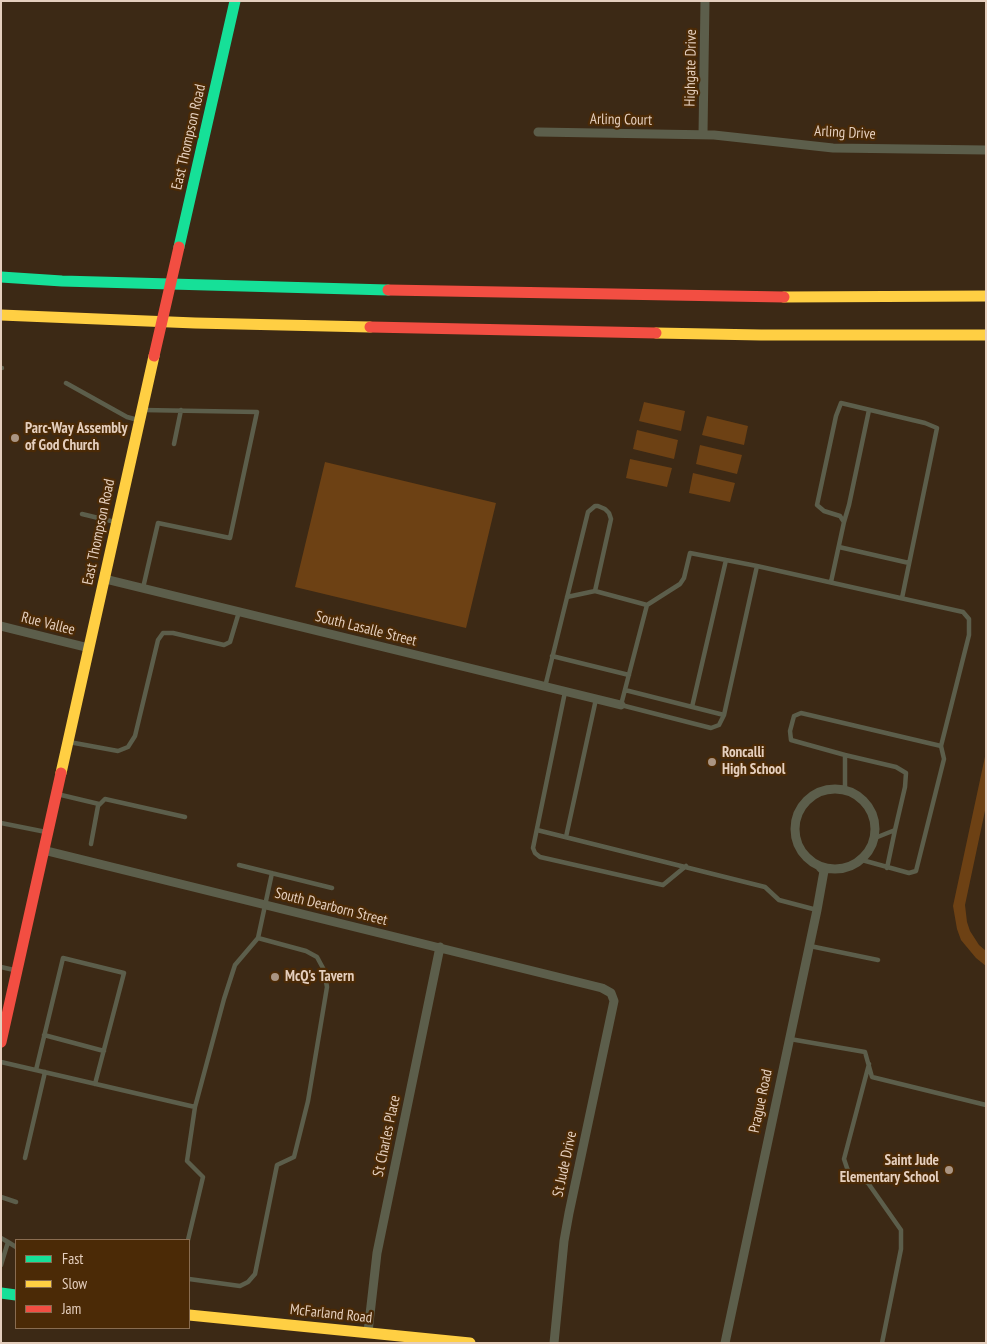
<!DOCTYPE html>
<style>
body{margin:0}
#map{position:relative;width:987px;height:1344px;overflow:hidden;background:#3c2915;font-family:"PT Sans Narrow",sans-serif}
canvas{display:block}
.frame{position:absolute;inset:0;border:2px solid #e5cfbe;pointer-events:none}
.legend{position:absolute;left:15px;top:1239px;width:175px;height:90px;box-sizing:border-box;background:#4b2a06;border:1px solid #896c50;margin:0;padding:6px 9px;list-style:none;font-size:15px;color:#e5cfbe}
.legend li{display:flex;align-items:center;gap:10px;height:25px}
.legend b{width:25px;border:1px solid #896c50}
</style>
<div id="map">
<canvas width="987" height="1344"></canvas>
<div class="frame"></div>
<ul class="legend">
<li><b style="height:6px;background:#16e098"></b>Fast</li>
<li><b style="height:6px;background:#ffcf43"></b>Slow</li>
<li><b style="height:6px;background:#f24e42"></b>Jam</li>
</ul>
</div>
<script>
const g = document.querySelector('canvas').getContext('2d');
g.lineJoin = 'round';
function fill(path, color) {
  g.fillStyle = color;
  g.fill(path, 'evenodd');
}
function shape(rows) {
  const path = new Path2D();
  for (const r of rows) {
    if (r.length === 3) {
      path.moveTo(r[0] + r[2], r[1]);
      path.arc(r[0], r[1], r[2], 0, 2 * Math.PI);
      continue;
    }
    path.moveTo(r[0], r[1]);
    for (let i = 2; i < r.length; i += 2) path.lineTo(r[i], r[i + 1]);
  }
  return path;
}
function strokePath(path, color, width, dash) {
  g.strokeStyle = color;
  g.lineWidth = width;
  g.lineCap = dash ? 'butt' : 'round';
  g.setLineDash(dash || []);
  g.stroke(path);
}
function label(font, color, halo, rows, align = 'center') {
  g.font = font + ' "PT Sans Narrow",sans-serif';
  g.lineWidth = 4.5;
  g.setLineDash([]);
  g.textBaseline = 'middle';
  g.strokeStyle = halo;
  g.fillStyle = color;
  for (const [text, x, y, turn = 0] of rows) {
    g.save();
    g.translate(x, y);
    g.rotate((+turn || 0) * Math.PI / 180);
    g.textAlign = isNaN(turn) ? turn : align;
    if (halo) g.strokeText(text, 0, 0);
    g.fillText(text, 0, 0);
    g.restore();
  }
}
fill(shape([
 [644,402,685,411,681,431,639,421],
 [707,416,748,426,744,445,702,435],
 [637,430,678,440,674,459,633,449],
 [700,445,742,455,737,474,696,464],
 [630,459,672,468,667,487,626,478],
 [325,462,496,503,466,628,295,587],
 [693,473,735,483,730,502,689,493],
 [986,752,986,806,965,905,967,922,970,931,979,945,986,951,986,966,976,958,961,940,957,929,953,906]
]), '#6d4114');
strokePath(shape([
 [1,368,2,368],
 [66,383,127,417,138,420],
 [174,444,181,410],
 [82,514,115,522],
 [844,522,849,505,869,410],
 [839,547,909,563],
 [831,582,844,522,840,516,824,511,817,505,836,416,841,403,925,423,937,428,902,598],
 [143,588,158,523,230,538,257,412,143,410],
 [567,597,595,591,647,605,621,705,711,728,719,725,724,715,757,566],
 [647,605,680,584,684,578,690,553,757,566,963,612,969,619,969,635,941,746],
 [552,656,629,675],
 [545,687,588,512,595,506,598,506,605,509,609,513,611,519,595,591],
 [625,690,724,715],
 [565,692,533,848,535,853,540,857,663,885,686,866],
 [692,707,726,560],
 [69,742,118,751,128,747,135,736,158,640,163,633,173,633,224,645,230,642,239,612],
 [845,755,896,767,906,773,905,787,895,830,875,838],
 [845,790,845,755,791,740,790,731,794,716,801,713,941,746,944,759,916,871,909,873,862,860],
 [57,794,99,804],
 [1,823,46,832],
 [537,830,765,887,779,900,817,910],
 [566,837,596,699],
 [91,844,98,806,105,799,185,817],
 [239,865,332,888],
 [887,868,895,830],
 [810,946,878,960],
 [1,967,14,970],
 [44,1035,104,1051],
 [790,1039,865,1052,872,1077,986,1105],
 [1,1062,195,1107],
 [869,1064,844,1159,849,1174,868,1183,901,1230,901,1249,882,1343],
 [36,1070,63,958,124,973,95,1084],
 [25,1158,45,1072],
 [1,1197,16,1202],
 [1,1238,8,1242,1,1265],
 [188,1240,203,1177,187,1161,195,1107,224,999,235,965,258,938,272,873],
 [8,1242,16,1247],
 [189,1279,240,1286,248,1282,255,1274,277,1165,294,1157,308,1101,327,987,324,970,317,957,306,951,258,938]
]), '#5c5e4b', 4.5);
strokePath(shape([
 [538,132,714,135,833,148,986,150],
 [703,134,705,1],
 [105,579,621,705],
 [1,626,89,648],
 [835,829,40],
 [43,850,602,988,611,993,614,1001,569,1213,564,1241,554,1343],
 [368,1332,377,1253,440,947],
 [725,1343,817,910,824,871,820,867]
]), '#5c5e4b', 9);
strokePath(shape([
 [179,247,235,1],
 [1,277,62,281,388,290],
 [1,1293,16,1295]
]), '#16e098', 11);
strokePath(shape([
 [784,297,986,296],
 [1,315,195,323,370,327],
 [656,333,761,335,986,335],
 [61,773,154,356],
 [189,1315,470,1343]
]), '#ffcf43', 11);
strokePath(shape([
 [388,290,784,297],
 [370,327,656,333],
 [1,1042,61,773]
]), '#f24e42', 11);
strokePath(shape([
 [154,356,179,247]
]), '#f24e42', 11);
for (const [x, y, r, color] of [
 [15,438,5,"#aa9583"],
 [712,762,5,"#aa9583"],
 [275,977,5,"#aa9583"],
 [949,1170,5,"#aa9583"]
]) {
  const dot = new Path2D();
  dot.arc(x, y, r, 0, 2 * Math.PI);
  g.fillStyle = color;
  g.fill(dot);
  strokePath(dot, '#4b2a06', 2);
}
label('15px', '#e5cfbe', '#4b2a06', [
 ["Highgate Drive",691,68,-89],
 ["Arling Court",621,120,1],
 ["Arling Drive",845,133,3],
 ["East Thompson Road",189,137,-77],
 ["East Thompson Road",99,532,-78],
 ["Rue Vallee",48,624,14],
 ["South Lasalle Street",366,629,14],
 ["South Dearborn Street",331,907,14],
 ["Prague Road",761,1101,-78],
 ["St Charles Place",387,1136,-78],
 ["St Jude Drive",565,1164,-78],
 ["McFarland Road",331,1314,6]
]);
label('bold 15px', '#e5cfbe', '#4b2a06', [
 ["Parc-Way Assembly",25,429],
 ["of God Church",25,446],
 ["Roncalli",722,753],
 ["High School",722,770],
 ["McQ's Tavern",285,977],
 ["Saint Jude",939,1161,"right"],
 ["Elementary School",939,1178,"right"]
], 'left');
</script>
